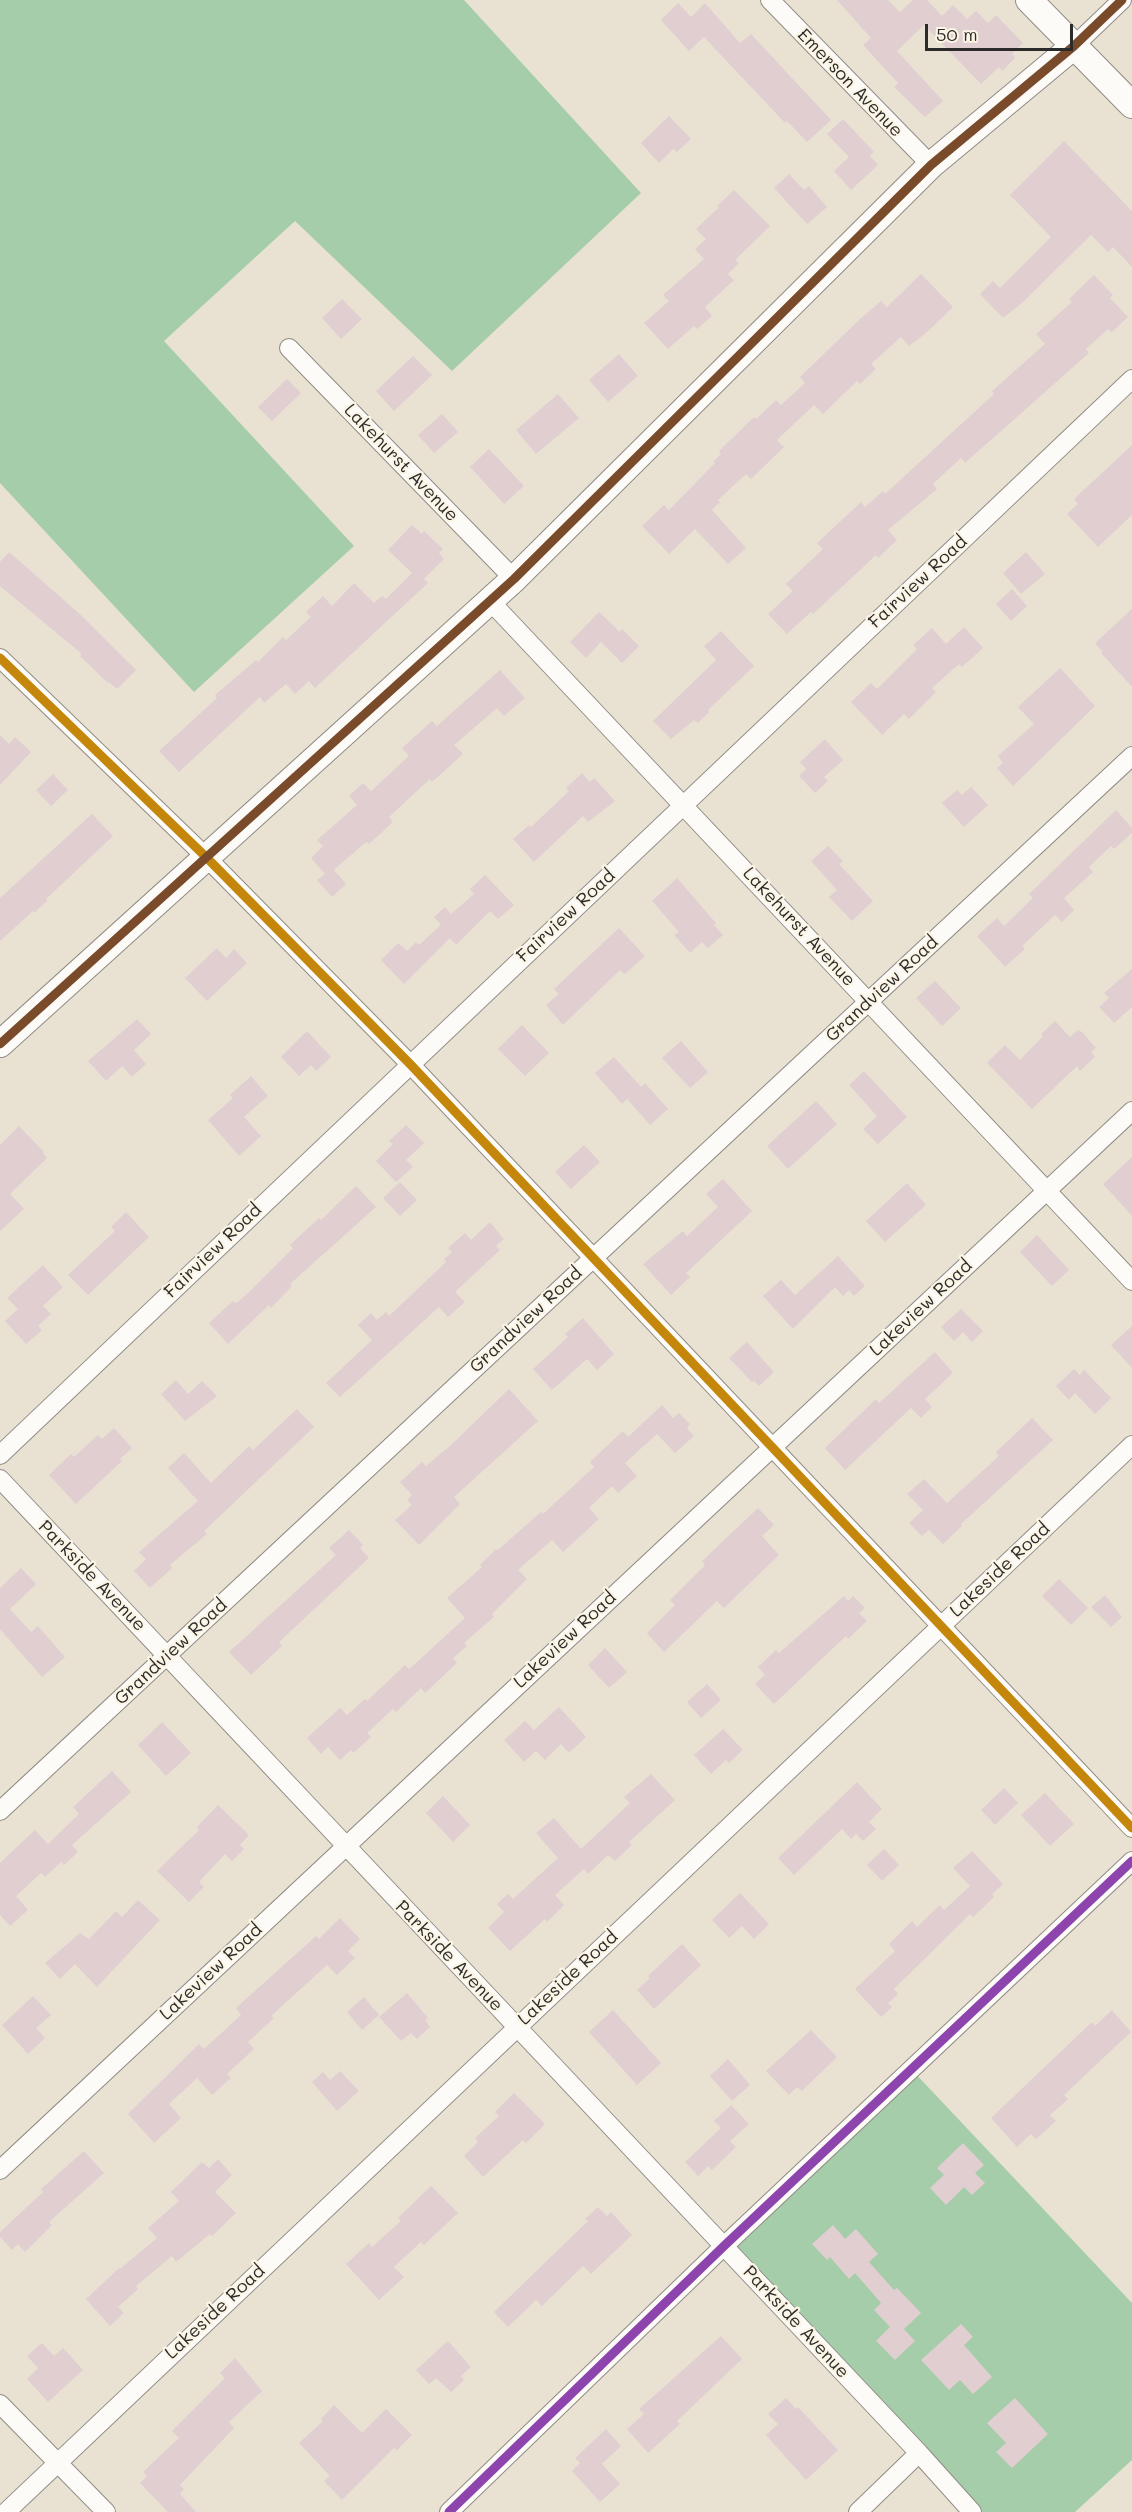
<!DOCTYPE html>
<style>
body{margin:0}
#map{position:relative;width:1132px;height:2512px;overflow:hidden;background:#e9e2d3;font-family:Mali,sans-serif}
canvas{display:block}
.scale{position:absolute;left:925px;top:24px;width:148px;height:27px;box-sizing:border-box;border:3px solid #2b2b2b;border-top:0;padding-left:8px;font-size:18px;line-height:21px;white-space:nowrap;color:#2b2b2b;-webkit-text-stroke:4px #fcf5e5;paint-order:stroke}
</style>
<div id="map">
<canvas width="1132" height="2512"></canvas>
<div class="scale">50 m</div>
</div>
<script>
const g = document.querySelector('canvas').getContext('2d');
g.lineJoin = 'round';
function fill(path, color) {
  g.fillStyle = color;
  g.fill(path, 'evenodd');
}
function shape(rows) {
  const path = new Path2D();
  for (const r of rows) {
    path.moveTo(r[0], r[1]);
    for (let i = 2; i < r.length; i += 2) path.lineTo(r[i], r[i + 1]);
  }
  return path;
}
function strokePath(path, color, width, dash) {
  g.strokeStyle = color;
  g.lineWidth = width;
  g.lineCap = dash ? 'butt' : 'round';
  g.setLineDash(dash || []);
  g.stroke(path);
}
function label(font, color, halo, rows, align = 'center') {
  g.font = font + ' Mali,sans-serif';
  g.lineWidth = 4.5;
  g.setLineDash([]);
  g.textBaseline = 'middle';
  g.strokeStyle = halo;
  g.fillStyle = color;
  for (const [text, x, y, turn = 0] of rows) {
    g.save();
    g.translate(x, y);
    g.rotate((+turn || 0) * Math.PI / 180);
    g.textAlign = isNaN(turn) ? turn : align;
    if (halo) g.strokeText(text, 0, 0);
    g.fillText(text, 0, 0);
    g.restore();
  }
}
fill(shape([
 [0,0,464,0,641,193,452,371,295,221,164,341,354,546,194,692,0,483],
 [911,2069,1132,2303,1132,2460,1075,2512,971,2512,725,2245]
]), '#a5cda9');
fill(shape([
 [837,0,888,0,900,12,913,0,927,0,942,16,953,5,967,19,976,11,988,23,996,15,1023,43,1012,54,1015,58,1002,71,999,67,981,84,924,25,897,51,943,101,925,117,894,87,898,83,863,45,871,38],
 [678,3,691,17,705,3,740,43,751,34,831,120,807,142,787,121,785,123,704,37,689,51,661,20],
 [669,116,691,139,677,152,673,149,659,163,641,143],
 [843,119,874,152,870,156,878,165,851,190,834,171,849,157,827,134],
 [1064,141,1132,211,1132,267,1113,247,1108,252,1091,235,1022,303,1003,318,980,294,993,281,1000,288,1051,237,1010,195],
 [789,174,804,190,809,186,827,207,807,224,774,188],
 [734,190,770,226,735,260,739,263,728,274,734,280,705,307,712,316,697,329,694,326,668,349,644,323,669,301,663,295,704,259,695,249,706,239,696,229,719,207,717,206],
 [921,274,953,307,926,333,909,346,901,337,871,364,876,369,860,384,857,381,823,414,814,405,777,440,784,447,751,479,746,474,718,500,720,502,712,510,746,548,728,564,695,529,669,554,642,526,664,505,669,510,715,463,713,462,721,454,719,451,754,417,756,419,776,400,781,405,805,383,800,377,860,319,881,301,887,307],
 [1094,275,1113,295,1110,298,1128,317,1112,332,1108,329,1086,349,1089,353,965,463,961,458,933,484,937,489,888,530,897,540,878,558,876,555,813,614,811,612,787,634,768,614,793,591,786,584,823,549,817,543,861,502,865,507,883,491,885,494,994,394,992,391,1045,344,1036,334,1072,302,1069,299],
 [342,299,362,319,341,339,322,318],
 [619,354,638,376,608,402,589,380],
 [413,356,432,375,394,411,376,391],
 [287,379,301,393,272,421,258,407],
 [558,394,579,418,536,454,516,430],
 [442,414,458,432,434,453,418,435],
 [1132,445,1132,515,1098,547,1067,514,1078,504,1074,499],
 [489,449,524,486,504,504,470,467],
 [412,525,422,534,424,531,443,549,439,553,444,559,424,579,428,583,315,688,309,681,295,694,286,684,264,703,260,697,179,772,159,751,217,698,215,695,256,660,258,662,283,637,286,640,311,617,306,612,323,596,332,606,354,583,374,603,382,596,386,599,412,573,388,550],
 [9,552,82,616,136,670,117,689,109,682,108,683,80,656,82,654,0,586,0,562],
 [1026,552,1045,574,1021,594,1003,573],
 [1012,589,1027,606,1011,621,996,604],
 [1132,609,1132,687,1101,653,1103,652,1095,643],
 [599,612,620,632,622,629,639,646,622,663,601,642,586,658,570,642],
 [964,627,983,648,962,667,959,664,932,688,936,692,909,719,904,714,882,735,851,702,871,683,877,689,917,649,913,645,932,628,946,644],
 [721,631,754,666,708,710,709,712,698,723,694,720,671,739,653,721,716,660,704,646],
 [1060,668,1095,706,1013,786,997,768,1003,763,998,756,1034,724,1018,707],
 [500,670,525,698,504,716,497,708,454,745,463,754,432,782,430,779,389,817,393,822,369,844,366,842,334,870,346,884,332,897,317,880,325,874,311,858,323,846,317,840,357,805,349,796,363,783,371,791,409,756,402,748,432,721,437,726],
 [0,735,9,744,15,737,31,752,0,785],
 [825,739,843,760,824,777,828,781,815,793,799,776,806,769,800,762],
 [582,773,590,782,594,778,615,801,588,822,583,816,534,862,513,839,529,825,531,827,569,791,566,788],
 [53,774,68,790,51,806,36,790],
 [971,787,988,805,964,827,942,803,957,790,962,795],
 [1116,810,1132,828,1132,833,1114,849,1111,846,1089,867,1093,872,1064,898,1074,910,1062,922,1055,915,1022,946,1025,949,1005,967,977,936,997,918,1004,926,1033,898,1029,894],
 [92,814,113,836,46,899,48,900,34,913,33,911,0,941,0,898],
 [828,846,843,861,839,864,873,901,852,921,829,897,837,890,811,861],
 [485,875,514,905,498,919,490,911,456,945,450,938,404,984,381,960,398,943,407,951,416,942,419,945,441,925,434,917,445,907,451,914,474,894,470,889],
 [677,878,716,923,714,925,723,935,708,948,702,942,690,953,674,935,679,932,652,901],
 [619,928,645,956,625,974,620,970,563,1025,546,1005,559,994,554,989],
 [217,948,226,958,234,949,247,963,207,1001,185,978],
 [1132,969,1132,1007,1114,1023,1099,1007,1109,998,1104,993],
 [935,981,961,1008,942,1026,916,998],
 [137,1019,151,1034,134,1050,146,1064,132,1077,122,1066,106,1081,88,1061],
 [1055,1021,1070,1037,1078,1030,1082,1032,1096,1048,1091,1052,1095,1057,1080,1071,1077,1066,1032,1109,987,1063,1005,1045,1020,1060,1043,1036,1041,1034],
 [522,1025,549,1053,525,1076,498,1049],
 [307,1031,331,1057,316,1071,311,1065,299,1076,281,1057],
 [681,1041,708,1072,690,1088,662,1058],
 [614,1057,641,1087,645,1083,668,1109,650,1125,627,1099,622,1104,595,1073],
 [864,1071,907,1117,878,1144,863,1129,877,1116,849,1085],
 [251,1076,268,1096,244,1117,261,1136,239,1156,208,1120,233,1098,230,1095],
 [816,1101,837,1124,788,1169,767,1146],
 [406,1125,424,1143,406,1160,413,1167,396,1182,376,1161,393,1144,389,1141],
 [19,1126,44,1152,43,1153,47,1158,10,1194,24,1209,0,1231,0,1145],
 [584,1145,600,1162,571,1189,555,1172],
 [1132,1157,1132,1216,1103,1184],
 [723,1179,752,1211,686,1273,690,1277,671,1295,643,1264,683,1231,687,1236,718,1207,706,1194],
 [400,1182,417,1200,400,1216,383,1198],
 [907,1183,926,1205,885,1242,866,1221],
 [356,1186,376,1207,290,1284,292,1286,271,1308,269,1305,228,1344,209,1323,233,1301,236,1303,245,1296,293,1248,290,1245,319,1218,321,1220],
 [126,1212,149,1237,88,1295,68,1275,115,1231,111,1227],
 [490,1222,504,1239,496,1246,500,1250,455,1292,465,1302,448,1317,439,1307,340,1397,326,1383,372,1340,358,1325,371,1313,377,1320,386,1312,389,1316,446,1262,444,1259,452,1252,448,1248,465,1233,471,1240],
 [1037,1235,1069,1270,1052,1286,1020,1252],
 [838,1256,865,1286,854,1296,849,1290,843,1296,835,1287,793,1329,763,1296,781,1280,795,1295],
 [43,1265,63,1287,43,1306,51,1314,38,1326,42,1330,26,1344,5,1321,18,1309,7,1298],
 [961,1309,983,1331,972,1342,963,1332,954,1341,941,1327],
 [583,1318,614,1354,597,1370,587,1359,552,1390,533,1369,568,1337,565,1334],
 [1132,1326,1132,1368,1111,1345],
 [747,1342,774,1372,759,1386,754,1381,752,1382,729,1358],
 [935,1352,953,1373,925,1399,932,1407,921,1418,911,1408,845,1470,825,1448,876,1399,879,1403],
 [1074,1369,1080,1375,1084,1370,1111,1398,1095,1414,1075,1393,1069,1400,1056,1386],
 [176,1380,188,1394,202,1381,217,1396,185,1421,161,1394],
 [509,1389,538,1421,454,1497,460,1504,419,1545,395,1520,412,1505,407,1500,412,1495,400,1482,422,1462,426,1466,451,1445],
 [662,1405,673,1418,679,1413,690,1424,687,1428,694,1436,675,1453,657,1434,625,1463,637,1476,618,1493,612,1486,589,1508,599,1519,563,1552,552,1540,518,1570,527,1579,492,1614,494,1617,464,1643,467,1646,453,1658,457,1663,425,1693,421,1688,396,1712,393,1709,367,1733,371,1737,353,1753,351,1750,340,1760,328,1747,321,1754,307,1738,340,1708,347,1715,365,1699,367,1701,405,1665,409,1669,418,1661,465,1618,447,1598,482,1567,480,1565,496,1549,498,1550,541,1512,543,1514,594,1467,590,1462,623,1431,628,1437],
 [297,1409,314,1427,204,1531,207,1534,170,1565,172,1568,150,1588,134,1571,146,1559,139,1552,198,1501,168,1468,184,1453,211,1483,249,1446,253,1450],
 [1032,1418,1053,1440,961,1524,962,1526,943,1544,929,1530,922,1536,909,1523,923,1510,907,1494,924,1479,947,1503,999,1456,996,1452],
 [114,1428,132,1448,120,1459,122,1461,76,1504,49,1475,71,1454,74,1457,98,1435,102,1439],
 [758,1508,774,1525,762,1536,779,1555,724,1608,717,1601,664,1652,647,1633,675,1605,670,1600,705,1565,702,1561],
 [349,1530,363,1545,360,1548,369,1558,279,1642,282,1646,251,1675,229,1652,336,1555,329,1548],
 [21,1568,36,1584,10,1609,31,1632,38,1626,65,1657,42,1677,0,1629,0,1588],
 [1059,1579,1088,1608,1071,1625,1042,1596],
 [1105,1595,1122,1617,1111,1627,1091,1607],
 [844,1596,848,1601,853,1596,865,1608,859,1613,867,1621,848,1639,846,1636,774,1704,755,1684,765,1675,758,1667,776,1650,779,1653],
 [605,1648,627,1672,609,1688,588,1665],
 [707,1684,721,1700,701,1718,687,1702],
 [559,1707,586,1737,569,1753,561,1744,545,1760,536,1751,524,1762,504,1740,525,1721,534,1730],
 [162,1722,191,1753,166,1776,138,1745],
 [723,1729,743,1750,729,1763,726,1760,711,1774,694,1755],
 [112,1771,131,1792,72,1845,78,1852,64,1865,61,1862,45,1877,41,1873,16,1896,28,1910,10,1926,0,1915,0,1863,35,1830,48,1844,79,1814,73,1807],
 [651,1774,675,1800,629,1842,632,1845,615,1861,608,1855,588,1874,584,1869,555,1895,564,1905,547,1922,545,1919,510,1951,488,1928,504,1912,497,1904,508,1894,513,1899,558,1858,536,1833,554,1818,581,1849,630,1803,624,1797],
 [857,1782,882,1809,869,1822,876,1829,863,1841,856,1834,851,1839,842,1829,794,1875,778,1858],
 [1004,1788,1018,1803,995,1825,981,1810],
 [1045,1793,1074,1824,1050,1846,1021,1815],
 [443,1796,470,1825,453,1842,426,1813],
 [218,1805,249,1835,240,1845,244,1849,232,1861,225,1854,199,1882,204,1887,189,1902,157,1871,199,1830,197,1827],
 [884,1849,899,1865,882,1881,867,1865],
 [972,1851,1003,1884,992,1894,994,1897,973,1917,970,1914,894,1989,898,1994,888,2003,892,2007,881,2017,855,1989,895,1951,889,1944,912,1921,917,1927,940,1905,944,1910,970,1886,953,1868],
 [740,1893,769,1924,754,1939,742,1926,729,1938,712,1920],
 [138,1900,160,1920,97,1987,75,1964,60,1979,45,1963,80,1933,89,1939,116,1911,122,1917],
 [340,1918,360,1939,348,1951,355,1958,337,1975,327,1965,271,2016,274,2018,248,2042,254,2049,227,2074,231,2078,212,2095,197,2078,169,2104,181,2118,154,2143,128,2114,199,2044,204,2049,241,2015,236,2008,316,1936,319,1939],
 [682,1944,701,1965,654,2009,637,1990,650,1978,648,1976],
 [407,1993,428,2018,425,2020,430,2027,417,2039,411,2033,401,2041,379,2017],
 [33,1996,51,2015,36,2028,45,2038,28,2054,2,2025],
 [364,1997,379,2015,362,2030,347,2012],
 [613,2010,661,2063,637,2085,589,2032],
 [1112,2010,1131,2032,1064,2095,1068,2099,1050,2115,1056,2121,1036,2139,1031,2134,1017,2147,991,2118,1092,2022,1095,2026],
 [811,2030,837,2057,802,2091,797,2087,789,2095,766,2071],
 [728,2059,750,2085,732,2101,710,2076],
 [340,2071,359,2091,337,2111,312,2082,323,2072,330,2080],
 [514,2093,545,2124,526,2143,523,2140,483,2177,464,2156,478,2142,475,2138,499,2116,495,2112],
 [731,2105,749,2124,730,2141,736,2147,712,2170,708,2166,698,2176,685,2162,721,2128,714,2121],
 [963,2143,984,2165,975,2173,985,2183,972,2195,964,2187,946,2205,930,2188,944,2175,937,2168],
 [84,2151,104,2173,49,2222,52,2225,25,2252,18,2244,12,2250,0,2237,0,2232,43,2192,41,2189],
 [218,2159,232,2175,215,2192,236,2213,212,2236,210,2234,176,2262,172,2256,136,2286,138,2289,118,2307,124,2313,110,2326,86,2299,119,2268,120,2269,157,2238,148,2228,179,2201,171,2192,202,2162,209,2168],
 [431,2186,458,2213,424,2245,421,2242,394,2267,404,2277,379,2300,346,2264,369,2243,372,2247,401,2221,398,2218],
 [598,2207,607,2216,611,2212,632,2235,591,2274,583,2266,542,2306,536,2300,508,2327,494,2312,588,2221,585,2219],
 [833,2225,845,2239,856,2229,878,2254,869,2262,894,2290,897,2288,921,2313,904,2329,915,2341,895,2360,876,2341,890,2327,874,2310,881,2303,855,2273,849,2279,830,2257,827,2260,812,2244],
 [961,2324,973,2337,964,2345,992,2377,973,2394,960,2380,949,2390,921,2360],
 [721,2336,742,2359,677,2421,680,2424,648,2453,627,2429,644,2414,639,2409],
 [448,2341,471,2367,461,2376,464,2380,451,2392,436,2378,429,2384,416,2370],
 [42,2343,54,2356,63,2348,83,2370,48,2402,27,2379,38,2368,27,2356],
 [235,2358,262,2391,229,2422,234,2428,180,2485,184,2489,180,2494,196,2512,168,2512,140,2483,147,2476,143,2472,179,2438,172,2431,225,2378,220,2373],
 [786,2398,796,2409,798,2407,838,2450,806,2480,766,2435,778,2424,768,2414],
 [1015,2398,1048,2434,1012,2468,996,2452,1006,2443,987,2423],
 [334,2405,362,2433,386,2409,412,2435,397,2450,394,2448,342,2500,324,2481,330,2476,299,2443,323,2421,321,2419],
 [606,2429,621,2446,602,2464,620,2484,600,2502,572,2471,580,2463,575,2458]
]), '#e0ced1');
const street = shape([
 [770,0,931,165],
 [1074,46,1122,0],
 [289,348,514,579],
 [490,601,1132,1281],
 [0,658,206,857,410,1064,1132,1828],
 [0,1455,1132,379],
 [0,1479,919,2453,972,2512],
 [0,1811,1132,756],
 [0,2170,1132,1111],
 [0,2404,106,2512],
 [6,2512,1132,1445],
 [449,2512,724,2246,1132,1861],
 [858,2512,919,2453]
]);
const secondary = shape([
 [1029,0,1132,105],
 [0,1044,514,579,931,165,1074,46]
]);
strokePath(street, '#908c85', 20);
strokePath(secondary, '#908c85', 28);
strokePath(street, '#fcfbf8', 18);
strokePath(secondary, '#fcfbf8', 26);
strokePath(shape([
 [0,658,206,857,410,1064,1132,1828]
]), '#c4870b', 9);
strokePath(shape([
 [0,1044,514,579,931,165,1074,46,1122,0]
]), '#7a4b2a', 9);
strokePath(shape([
 [449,2512,724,2246,1132,1861]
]), '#8e44ad', 9);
label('18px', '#2b2b2b', '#fcf5e5', [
 ["Emerson Avenue",850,83,46],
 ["Lakehurst Avenue",401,463,46],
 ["Fairview Road",918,582,-43],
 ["Fairview Road",566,916,-43],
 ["Lakehurst Avenue",799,927,47],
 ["Grandview Road",882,989,-43],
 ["Fairview Road",213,1251,-44],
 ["Lakeview Road",921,1308,-43],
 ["Grandview Road",526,1320,-43],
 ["Lakeside Road",1000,1570,-43],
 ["Parkside Avenue",92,1576,46],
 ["Lakeview Road",565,1640,-43],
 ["Grandview Road",171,1652,-43],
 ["Parkside Avenue",449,1956,46],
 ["Lakeview Road",211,1972,-43],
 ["Lakeside Road",568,1978,-43],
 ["Lakeside Road",215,2312,-43],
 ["Parkside Avenue",796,2322,47]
]);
</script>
